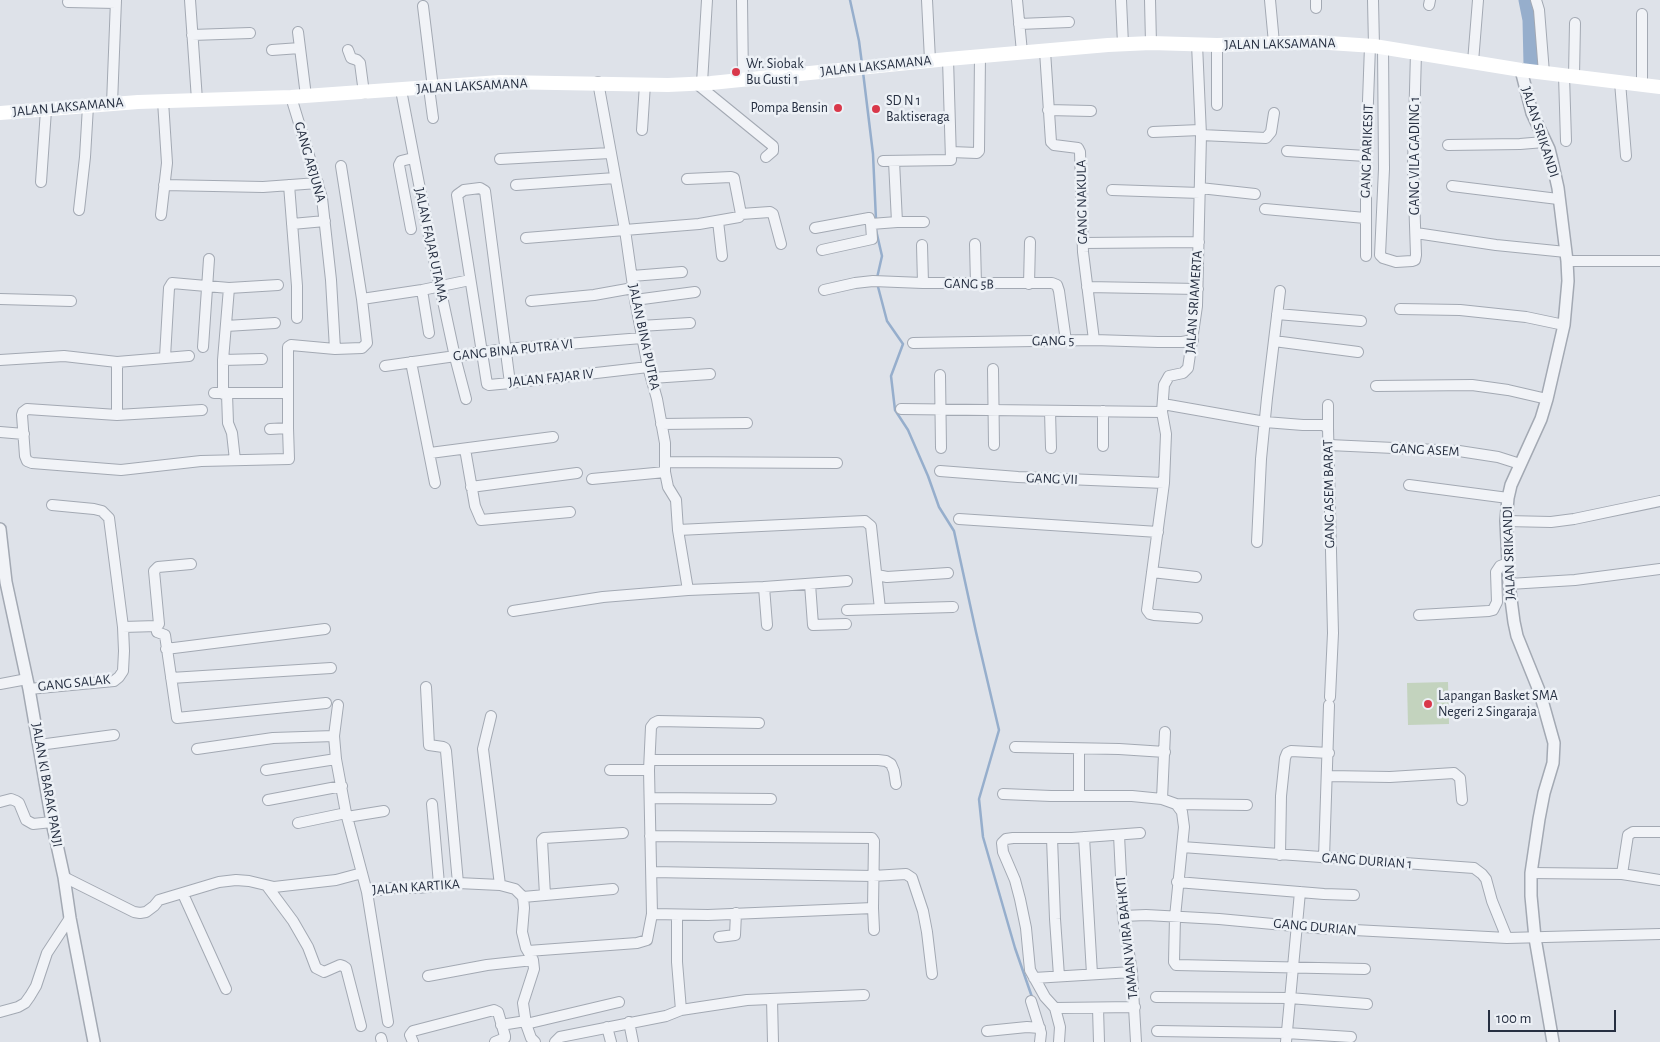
<!DOCTYPE html>
<style>
body{margin:0}
#map{position:relative;width:1660px;height:1042px;overflow:hidden;background:#dee2e9;font-family:"Alegreya Sans",sans-serif}
canvas{display:block}
.scale{position:absolute;left:1488px;top:1010px;width:128px;height:22px;box-sizing:border-box;border:2px solid #262f41;border-top:0;padding-left:6px;font-size:15px;line-height:18px;white-space:nowrap;color:#262f41;-webkit-text-stroke:4px #edf1f6;paint-order:stroke}
</style>
<div id="map">
<canvas width="1660" height="1042"></canvas>
<div class="scale">100 m</div>
</div>
<script>
const g = document.querySelector('canvas').getContext('2d');
g.lineJoin = 'round';
function fill(path, color) {
  g.fillStyle = color;
  g.fill(path, 'evenodd');
}
function shape(rows) {
  const path = new Path2D();
  for (const r of rows) {
    path.moveTo(r[0], r[1]);
    for (let i = 2; i < r.length; i += 2) path.lineTo(r[i], r[i + 1]);
  }
  return path;
}
function strokePath(path, color, width, dash) {
  g.strokeStyle = color;
  g.lineWidth = width;
  g.lineCap = dash ? 'butt' : 'round';
  g.setLineDash(dash || []);
  g.stroke(path);
}
function label(font, color, halo, rows, align = 'center') {
  g.font = font + ' "Alegreya Sans",sans-serif';
  g.lineWidth = 5;
  g.setLineDash([]);
  g.textBaseline = 'middle';
  g.strokeStyle = halo;
  g.fillStyle = color;
  for (const [text, x, y, turn = 0] of rows) {
    g.save();
    g.translate(x, y);
    g.rotate((+turn || 0) * Math.PI / 180);
    g.textAlign = isNaN(turn) ? turn : align;
    if (halo) g.strokeText(text, 0, 0);
    g.fillText(text, 0, 0);
    g.restore();
  }
}
fill(shape([
 [1448,682,1449,724,1408,725,1407,683]
]), '#c3d3be');
strokePath(shape([
 [850,0,859,41,862,64],
 [863,72,873,154,876,220],
 [876,230,882,256,877,278],
 [877,283,887,321,903,344,891,376,895,410,908,430,928,476,939,507,954,531,976,632,999,730,979,799,983,837,1015,948,1032,997]
]), '#96aecc', 2.5);
strokePath(shape([
 [1526,0,1530,20,1531,64]
]), '#96aecc', 15);
const minor = shape([
 [190,0,197,100],
 [742,0,743,80],
 [927,0,930,60],
 [1017,0,1022,52],
 [1121,0,1123,44],
 [1150,0,1151,43],
 [1270,0,1274,43],
 [1316,0,1316,8],
 [1373,0,1374,46],
 [1536,0,1539,10,1544,73],
 [68,2,116,3],
 [1429,5,1430,0],
 [423,6,433,88],
 [1019,24,1069,22],
 [298,32,306,96],
 [192,35,250,33],
 [1217,45,1217,105],
 [1383,47,1384,169,1380,255,1383,258,1396,262,1412,261,1415,260,1416,255,1413,166,1416,52],
 [272,50,300,48],
 [348,50,351,58,357,60,360,63,364,93],
 [1045,51,1051,142,1054,145,1078,148,1080,152,1083,252,1094,340],
 [1473,62,1478,0],
 [1564,75,1566,141],
 [1574,76,1575,23],
 [598,82,625,230,635,300,648,367,657,399,665,443,665,472,668,487,676,500,678,530,688,590],
 [1620,82,1626,156],
 [702,83,707,0],
 [697,84,773,146,773,151,766,157],
 [1642,84,1642,14],
 [429,88,433,118],
 [401,90,429,236,455,357,466,399],
 [291,97,322,198,331,280,335,349],
 [112,104,116,0],
 [1048,110,1091,111],
 [642,130,645,84],
 [1153,132,1200,130],
 [1201,135,1266,138,1271,132,1274,113],
 [1448,145,1520,144,1544,142],
 [1287,151,1366,156],
 [951,152,977,153,979,151,980,56],
 [500,159,610,153],
 [883,161,951,160,948,59],
 [894,161,897,222,924,222],
 [687,179,731,177,734,178,741,214],
 [41,182,46,110],
 [164,185,263,187,318,183],
 [289,185,297,286,297,318],
 [516,185,615,178],
 [1452,186,1558,199],
 [1200,188,1255,194],
 [1112,190,1200,193],
 [1265,209,1365,218],
 [79,210,85,157,88,106],
 [161,215,167,163,163,101],
 [718,221,722,256],
 [292,224,325,221],
 [815,228,869,218,871,224,897,222],
 [411,229,399,165,401,161,413,158],
 [1416,233,1496,245,1566,252],
 [526,238,699,224,739,217,741,214,770,212,773,214,781,244],
 [1083,243,1199,242],
 [975,244,976,284],
 [922,245,923,283],
 [822,250,872,239,871,224],
 [1366,256,1366,156,1370,46],
 [1567,261,1660,261],
 [632,276,682,272],
 [1029,284,1030,242],
 [1087,287,1198,289],
 [422,290,429,333],
 [824,290,855,283,873,281,923,283,1052,283,1057,285,1059,291,1066,341],
 [0,299,71,301],
 [362,299,422,290,470,280],
 [635,300,695,292],
 [531,301,594,295,633,288],
 [1400,309,1460,310,1526,317,1564,325],
 [1277,314,1361,321],
 [226,326,275,323],
 [640,326,690,323],
 [1274,341,1358,352],
 [913,343,1094,340,1158,342,1182,342,1193,340],
 [203,347,209,259],
 [165,357,169,288,172,283,229,288,278,285],
 [0,360,64,356,117,362,189,356],
 [223,360,262,359],
 [117,362,117,415],
 [411,362,435,483],
 [385,366,505,349,642,338],
 [993,369,994,445],
 [940,375,941,448],
 [652,378,710,374],
 [510,383,485,191,480,188,464,190,457,195,487,384,489,385,510,383,648,367],
 [1376,386,1472,385,1508,390,1547,399],
 [214,393,288,393],
 [223,394,223,360,229,288],
 [227,394,228,423,232,433,235,460],
 [1163,404,1265,422,1303,425,1323,425,1328,428,1333,633,1330,697],
 [1328,405,1328,428],
 [901,409,1162,412],
 [202,410,117,415,27,409,23,412,22,415,25,456,27,461,32,463,121,470,201,461,289,459,288,428,288,347,291,345,335,349,362,348,367,343,362,299,341,166],
 [1050,411,1051,448],
 [661,424,747,423],
 [270,429,288,428],
 [0,432,24,434],
 [1329,445,1459,451,1498,457,1520,464],
 [1103,446,1103,411],
 [465,449,475,506,481,520,570,512],
 [430,453,553,437],
 [665,462,837,463],
 [940,471,1018,477,1164,483],
 [592,479,665,472],
 [1409,485,1508,498],
 [471,487,577,473],
 [959,519,1158,532],
 [1506,521,1551,522,1574,519,1660,501],
 [678,530,865,521,871,526,880,609],
 [1257,542,1261,459,1267,398,1280,291],
 [1152,572,1196,577],
 [877,575,887,577,948,573],
 [810,584,813,625,846,624],
 [1509,584,1575,580,1660,569],
 [764,587,767,625],
 [847,610,953,607],
 [513,611,603,597,688,590,764,587,847,581],
 [1419,615,1489,611,1493,610,1497,602,1496,572,1500,566,1508,563],
 [1197,618,1154,615,1150,614,1147,610,1164,483,1166,434,1162,412,1164,385,1169,376,1183,373,1188,368,1197,306,1201,135,1197,44],
 [156,626,157,632,165,635,177,718,326,703],
 [123,627,157,626,159,624,154,571,158,567,191,564],
 [166,649,325,629],
 [171,678,331,668],
 [0,684,27,679],
 [426,687,429,745,443,747,445,748,446,751,458,883],
 [29,689,114,681,119,677,123,671,124,651,123,627,109,518,102,511,94,509,52,505],
 [338,705,334,736,336,759,346,813,367,892,388,1022],
 [491,716,483,749,500,885],
 [39,745,114,735],
 [1015,747,1119,749,1165,752],
 [197,749,273,738,334,736],
 [1079,749,1079,796],
 [650,760,878,760,886,761,891,764,894,771,896,784],
 [266,770,336,759],
 [610,770,649,770],
 [1328,776,1390,777,1454,773,1460,778,1462,800],
 [1003,794,1051,796,1132,796,1162,799,1176,804,1182,812,1184,827,1175,917,1174,962,1176,965,1365,969],
 [650,798,771,799],
 [1162,799,1165,732],
 [268,800,342,786],
 [0,802,11,799,16,801,19,803,26,820,33,824,52,822],
 [432,804,439,884],
 [1176,804,1247,805],
 [347,817,384,811],
 [298,823,346,813],
 [1119,835,1123,916,1132,972,1136,1042],
 [650,836,872,838,874,841,873,908,874,930],
 [1084,837,1092,974],
 [1052,838,1055,919,1059,976],
 [1182,847,1474,868,1482,874,1486,879,1492,901,1507,938],
 [1280,855,1281,796,1285,758,1287,753,1291,751,1329,753],
 [1324,858,1329,705],
 [652,872,873,876,906,874,912,878,923,911,927,932,932,974],
 [1531,873,1622,874,1660,880],
 [1622,874,1628,835,1633,832,1660,832],
 [64,877,134,912,140,913,146,912,154,906,159,900,219,882,236,880,249,881,274,887,336,880,362,873],
 [1177,882,1324,894,1354,895],
 [267,886,293,921,308,947,316,968,324,972,340,965,343,966,346,968,361,1026],
 [367,892,392,888,418,888,458,883,500,885,515,889,523,897,524,908,522,932,526,948,533,960,534,969,523,1003,526,1024,531,1038,535,1042],
 [183,894,226,989],
 [545,895,542,840,544,838,623,833],
 [523,897,613,889],
 [652,914,708,915,873,908],
 [677,915,677,962,681,1010],
 [1123,916,1146,915,1219,919,1316,928,1507,938,1660,934],
 [719,937,735,935,736,913],
 [528,951,637,943,647,940,652,914,649,770,651,727,654,723,658,721,759,723],
 [428,976,487,965,533,960],
 [1034,978,1132,972],
 [1156,997,1289,998,1367,1004],
 [772,999,773,1042],
 [1031,1001,1041,1033,1040,1042],
 [1055,1008,1135,1007],
 [1098,1008,1099,1042],
 [0,1012,18,1007,25,1003,30,996,36,986,47,953,70,918],
 [629,1022,633,1042],
 [526,1024,619,1002],
 [501,1025,526,1021],
 [607,1027,611,1042],
 [987,1031,1027,1027,1040,1028],
 [1157,1031,1286,1033,1351,1037],
 [381,1038,382,1042],
 [413,1042,410,1035,413,1031,494,1010,498,1012,505,1036,505,1038,495,1042],
 [555,1042,560,1037,666,1016,681,1010,747,1000,864,995],
 [1059,1042,1060,1027,1055,1008,1045,997,1030,970,1026,928,1020,899,1015,880,1003,852,1002,843,1006,839,1013,838,1072,838,1140,833],
 [1286,1042,1300,892]
]);
const tertiary = shape([
 [1521,70,1532,113,1549,149,1552,161,1558,188,1567,261,1568,281,1564,325,1547,399,1541,419,1511,485,1508,498,1506,521,1509,584,1514,622,1517,636,1540,693,1554,743,1553,763,1544,793,1539,819,1531,873,1531,896,1535,938,1553,1042],
 [0,529,6,582,29,689,52,822,64,877,70,918,94,1042]
]);
strokePath(minor, '#a3a9b3', 12);
strokePath(tertiary, '#a3a9b3', 14);
strokePath(minor, '#f1f3f7', 10);
strokePath(tertiary, '#f1f3f7', 11);
strokePath(shape([
 [0,113,138,102,291,97,500,82,668,85,711,83,948,59,1108,45,1151,43,1217,45,1314,42,1374,46,1521,70,1660,87]
]), '#fff', 14);
for (const [x, y, r, color] of [
 [736,72,5,"#d9384a"],
 [838,108,5,"#d9384a"],
 [876,109,5,"#d9384a"],
 [1428,704,5,"#d9384a"]
]) {
  const dot = new Path2D();
  dot.arc(x, y, r, 0, 2 * Math.PI);
  g.fillStyle = color;
  g.fill(dot);
  strokePath(dot, '#edf1f6', 2);
}
label('14px', '#262f41', '#edf1f6', [
 ["JALAN LAKSAMANA",1280,44,-1],
 ["JALAN LAKSAMANA",876,66,-6],
 ["JALAN LAKSAMANA",472,86,-3],
 ["JALAN LAKSAMANA",68,107,-5],
 ["JALAN SRIKANDI",1540,132,72],
 ["GANG PARIKESIT",1367,151,-88],
 ["GANG VILA GADING 1",1415,156,-90],
 ["GANG ARJUNA",310,162,74],
 ["GANG NAKULA",1082,202,-91],
 ["JALAN FAJAR UTAMA",431,245,78],
 ["GANG 5B",969,284,1],
 ["JALAN SRIAMERTA",1194,302,-86],
 ["JALAN BINA PUTRA",644,337,78],
 ["GANG 5",1053,341,-1],
 ["GANG BINA PUTRA VI",513,350,-6],
 ["JALAN FAJAR IV",551,378,-6],
 ["GANG ASEM",1425,450,3],
 ["GANG VII",1052,479,2],
 ["GANG ASEM BARAT",1329,494,-91],
 ["JALAN SRIKANDI",1509,553,-92],
 ["GANG SALAK",74,683,-6],
 ["JALAN KI BARAK PANJI",47,785,80],
 ["GANG DURIAN 1",1367,861,4],
 ["JALAN KARTIKA",416,887,-4],
 ["GANG DURIAN",1315,927,5],
 ["TAMAN WIRA BAHKTI",1127,938,-96]
]);
label('14px', '#262f41', '#edf1f6', [
 ["Wr. Siobak",746,64],
 ["Bu Gusti 1",746,80],
 ["SD N 1",886,101],
 ["Baktiseraga",886,117],
 ["Pompa Bensin",828,108,"right"],
 ["Lapangan Basket SMA",1438,696],
 ["Negeri 2 Singaraja",1438,712]
], 'left');
</script>
